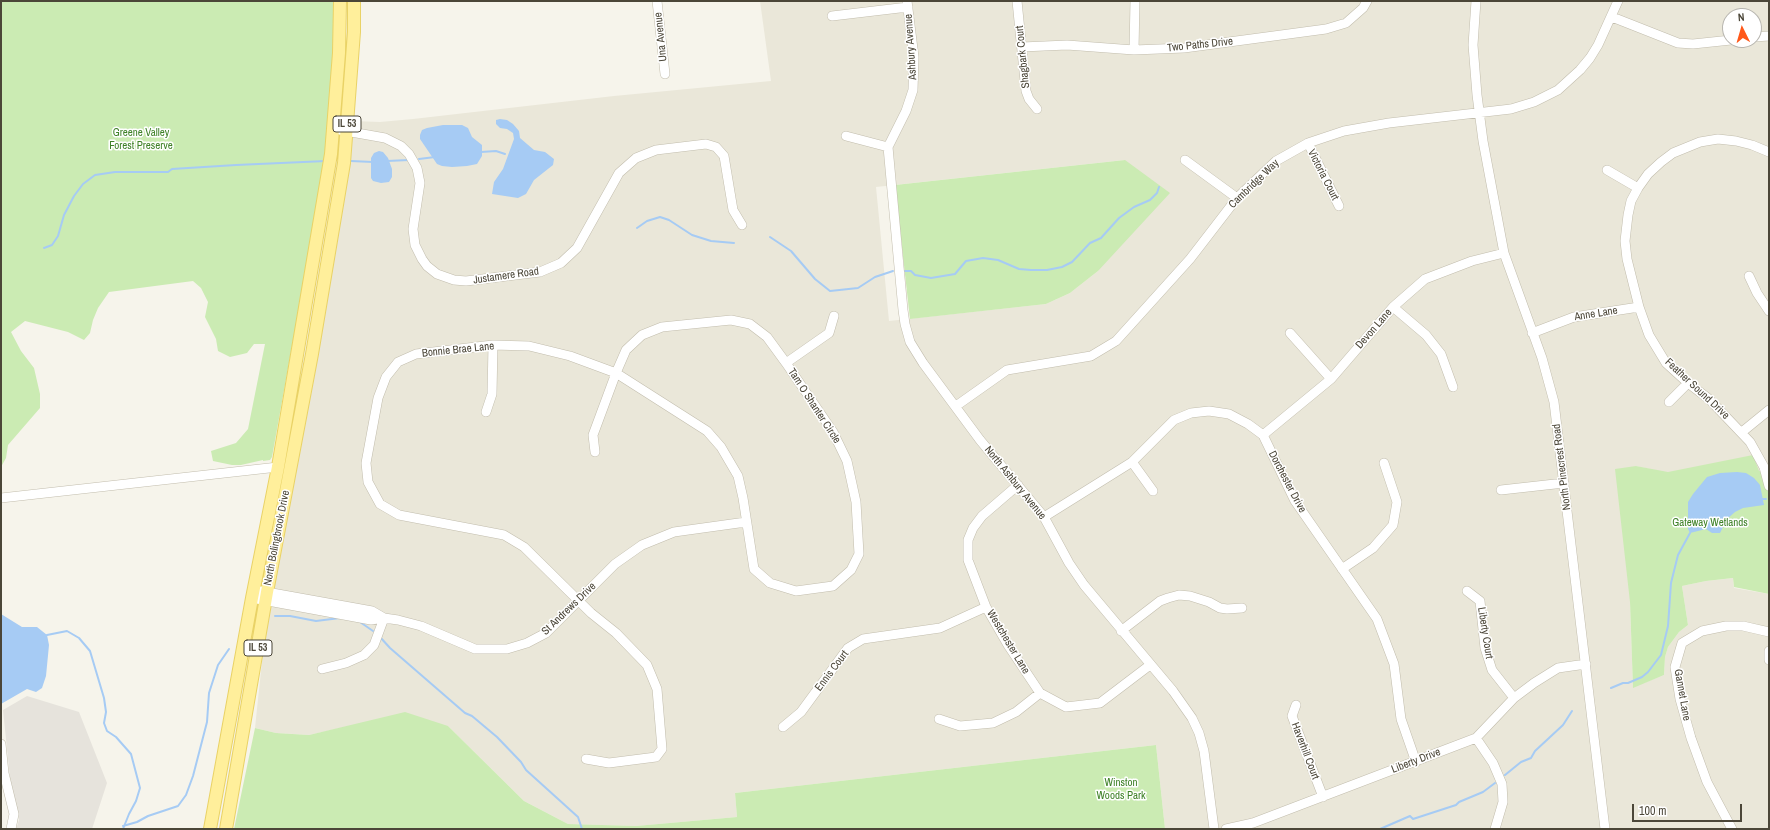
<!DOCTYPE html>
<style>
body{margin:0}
#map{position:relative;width:1770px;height:830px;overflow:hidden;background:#f6f4eb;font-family:"Archivo Narrow",sans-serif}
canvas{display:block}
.frame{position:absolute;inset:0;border:2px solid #4b4638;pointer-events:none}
.north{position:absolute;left:1722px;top:8px;width:40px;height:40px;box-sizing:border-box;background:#fff;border:1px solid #b7b5af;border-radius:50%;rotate:355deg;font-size:11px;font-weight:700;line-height:16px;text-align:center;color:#4b4638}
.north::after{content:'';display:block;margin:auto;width:14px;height:18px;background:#ff5819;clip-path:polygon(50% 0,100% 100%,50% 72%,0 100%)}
.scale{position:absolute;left:1632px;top:804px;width:110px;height:18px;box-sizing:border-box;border:2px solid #4b4638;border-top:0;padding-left:5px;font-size:12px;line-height:14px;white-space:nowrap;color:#4b4638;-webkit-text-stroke:3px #fff;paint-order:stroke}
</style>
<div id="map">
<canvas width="1770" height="830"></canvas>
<div class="frame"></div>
<div class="north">N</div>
<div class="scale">100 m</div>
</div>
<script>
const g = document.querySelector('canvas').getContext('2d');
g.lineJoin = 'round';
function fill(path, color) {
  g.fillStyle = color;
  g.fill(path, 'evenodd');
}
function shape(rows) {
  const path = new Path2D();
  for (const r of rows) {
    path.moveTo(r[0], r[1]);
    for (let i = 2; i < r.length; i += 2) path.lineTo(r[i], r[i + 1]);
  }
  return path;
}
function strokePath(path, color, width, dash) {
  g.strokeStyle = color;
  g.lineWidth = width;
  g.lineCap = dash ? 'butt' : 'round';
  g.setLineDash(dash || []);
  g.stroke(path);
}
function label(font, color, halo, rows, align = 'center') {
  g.font = font + ' "Archivo Narrow",sans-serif';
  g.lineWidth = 3;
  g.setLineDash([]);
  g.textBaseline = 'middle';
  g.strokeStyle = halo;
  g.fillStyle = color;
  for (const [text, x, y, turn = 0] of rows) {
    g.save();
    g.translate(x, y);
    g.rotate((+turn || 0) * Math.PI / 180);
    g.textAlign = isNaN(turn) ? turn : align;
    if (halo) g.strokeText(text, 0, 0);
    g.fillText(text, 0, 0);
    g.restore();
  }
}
fill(shape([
 [760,1,1769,1,1769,468,1759,471,1702,466,1668,473,1636,466,1630,602,1633,687,1664,675,1665,657,1668,647,1679,632,1688,625,1682,586,1706,581,1733,578,1734,588,1769,594,1769,829,1165,829,1156,745,735,793,737,817,636,826,568,824,524,801,448,726,350,726,309,735,276,733,255,728,266,623,353,121,380,122,413,119,614,96,771,81],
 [1730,16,1754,16,1754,40,1730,40],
 [1125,160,1098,271,1070,293,1046,304,889,321,876,187]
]), '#eae7d9');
fill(shape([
 [27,696,79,712,107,783,92,829,16,829,19,820,10,778,3,710]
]), '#e6e3dc');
fill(shape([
 [1,1,334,1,335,56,327,152,272,457,270,460,263,461,263,460,241,465,232,465,213,461,211,451,236,443,248,429,265,344,254,344,247,353,230,357,218,351,216,339,205,317,208,302,201,288,193,281,109,292,98,308,93,320,90,333,84,340,68,332,25,321,11,332,21,351,34,368,40,394,40,408,8,445,6,458,1,467],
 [1125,160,1170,193,1098,271,1070,293,1046,304,910,319,895,185],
 [1753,455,1759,471,1769,468,1769,594,1734,587,1733,578,1706,581,1682,586,1688,625,1679,632,1668,647,1665,657,1664,675,1633,688,1630,602,1615,469,1636,466,1668,472],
 [405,712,448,726,524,801,568,824,636,826,737,817,735,793,1156,745,1165,829,234,829,255,728,276,733,309,735]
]), '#cbebb3');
fill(shape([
 [500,119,507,120,513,124,519,131,520,138,534,150,545,152,554,159,553,165,534,180,526,194,518,198,492,194,494,182,503,169,514,139,513,133,507,129,500,128,496,124,496,120],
 [443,125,462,125,468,128,472,137,482,145,482,156,477,164,467,166,452,167,442,166,437,164,420,139,420,135,422,130,427,128],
 [379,151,383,152,388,158,392,169,392,177,389,182,381,183,373,181,371,178,371,158,374,153],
 [1737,472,1746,473,1754,478,1760,485,1764,505,1743,508,1735,512,1727,519,1720,533,1712,533,1706,529,1690,533,1688,529,1688,502,1693,494,1707,477,1720,473],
 [1,614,22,627,37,627,47,635,49,645,46,676,42,688,36,692,27,689,1,704]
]), '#a6cbf4');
strokePath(shape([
 [481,152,496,151,505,154],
 [419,159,435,157],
 [351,161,373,162],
 [387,161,409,160],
 [637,228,647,221,660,217,669,220,692,235,711,241,734,243],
 [770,237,791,251,815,279,830,291,858,288,875,277,893,271],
 [44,248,52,245,58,236,64,215,74,196,83,184,95,175,115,172,168,172,172,169,236,165,326,161],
 [905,271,911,271,915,275,931,278,955,274,966,261,983,258,998,260,1019,269,1031,270,1047,270,1062,267,1072,262,1090,243,1101,238,1119,218,1134,207,1150,200,1157,193,1159,187],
 [1763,499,1766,499],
 [275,616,290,616,316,621,340,618],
 [360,622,373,631],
 [47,635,67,631,79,638,90,651,104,698,106,712,104,723,107,731,116,737,131,754,140,788,136,801,129,814,123,829],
 [380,637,390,648,465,713,472,716,497,737,521,762,526,770,578,817,582,829],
 [1611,688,1623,683,1628,683,1642,677,1648,672,1661,655,1668,626,1671,583,1678,555,1690,533],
 [1505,775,1521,762,1531,758,1535,751,1563,725,1572,711],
 [123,826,137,822,148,816,178,806,186,795,193,776,207,722,209,693,218,665,229,649],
 [1380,829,1410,816,1413,819,1456,805,1459,802,1483,792,1495,783]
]), '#a6cbf4', 2);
const minor = shape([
 [657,1,665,74],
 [907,1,914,57,913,90,906,111,888,147,903,310,905,324,910,342,923,363,980,440,1044,517,1069,563,1084,585,1173,691,1192,718,1199,733,1204,751,1214,829],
 [1017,1,1026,91,1029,99,1037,109],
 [1476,1,1473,45,1477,95,1483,141,1504,253,1542,358,1554,402,1605,829],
 [832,16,908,7],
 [1612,17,1678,43,1693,44,1731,40],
 [1754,37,1769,36],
 [1022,47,1067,45,1134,50,1184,48,1326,29,1346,23,1363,8,1367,1],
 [1134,50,1135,1],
 [340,130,385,138,401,146,409,154,417,168,420,183,413,229,415,245,422,259,427,266,437,274,454,280,466,281,540,272,561,263,577,248,619,173,636,158,656,150,706,144,716,147,724,156,733,210,742,225],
 [846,136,888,147],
 [1308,143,1339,206],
 [1769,152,1752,145,1736,141,1718,139,1700,142,1673,153,1661,162,1648,174,1638,188,1631,201,1628,215,1625,241,1627,259,1639,307,1649,335,1666,363,1688,383,1709,399,1750,442,1764,467,1769,486],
 [1185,160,1237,198],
 [1607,170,1638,188],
 [1749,276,1757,293,1769,311],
 [1393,307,1426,335,1441,354,1453,387],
 [1290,333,1331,379],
 [1532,333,1574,317,1639,307],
 [786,363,829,333,834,316],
 [1669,402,1688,383],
 [956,406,1007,370,1091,356,1116,341,1190,259,1237,198,1276,161,1308,143,1344,131,1389,123,1511,109,1534,102,1558,90,1580,70,1590,58,1598,45,1618,1],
 [486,412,492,394,493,345],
 [1742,432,1769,410],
 [1263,435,1331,379,1393,307,1425,279,1472,261,1504,253],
 [1132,462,1153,491],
 [1018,485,982,516,973,528,968,540,968,560,986,607,1008,645,1040,693,1066,707,1100,703,1150,665],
 [1501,490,1564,483],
 [1,498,278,467],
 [1044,517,1132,462,1174,420,1191,413,1209,411,1229,414,1248,424,1263,435,1295,501,1377,619,1394,664,1401,719,1416,762],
 [1342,569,1373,548,1393,525,1397,502,1384,463],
 [261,591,372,611,384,618],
 [1467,591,1480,601,1485,648,1492,670,1514,698],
 [252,598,371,620,384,618,398,620,421,626,475,649,507,649,527,643,546,633,615,564,642,545,674,532,746,522],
 [1121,631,1160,601,1168,598,1179,595,1190,596,1209,602,1220,608,1227,609,1242,608],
 [1769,651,1769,660],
 [322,669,346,663,364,655,374,645,384,618],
 [1296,705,1292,716,1323,797],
 [939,719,960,726,993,723,1016,712,1040,693],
 [783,727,801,712,848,648,863,639,940,628,986,607],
 [1476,738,1493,763,1502,784,1503,802,1495,829],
 [1,744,4,773,14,814,11,829],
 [586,759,609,763,656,757,662,749,657,689,647,665,616,633,591,613,524,547,504,535,399,515,380,504,368,482,366,463,378,398,386,377,398,362,416,354,493,345,529,346,570,356,616,373,707,431,721,447,738,476,743,498,754,569,770,583,796,591,833,586,851,570,859,554,856,502,847,461,833,432,786,363,767,337,750,324,731,320,662,327,642,335,626,350,616,373,593,435,595,452],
 [1226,829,1253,823,1476,738,1514,698,1534,683,1558,668,1586,664],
 [1732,829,1707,782,1691,738,1680,699,1675,667,1682,643,1702,631,1726,626,1743,626,1769,632]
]);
const major = shape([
 [210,829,252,598,278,467,331,154,339,53,340,1],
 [226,829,267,592,312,354,344,163,354,32,354,1]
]);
strokePath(minor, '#c2bdad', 10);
strokePath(major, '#e9d266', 14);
strokePath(minor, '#fff', 9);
strokePath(major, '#ffef9b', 12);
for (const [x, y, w] of [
 [347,124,28],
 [258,648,28]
]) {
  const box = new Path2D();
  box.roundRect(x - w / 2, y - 8, w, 16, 3);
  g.fillStyle = '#fff';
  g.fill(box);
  strokePath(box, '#4b4638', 1);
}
label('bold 10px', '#4b4638', null, [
 ["IL 53",347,124],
 ["IL 53",258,648]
]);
label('11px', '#4b4638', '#fff', [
 ["Una Avenue",661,37,-96],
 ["Two Paths Drive",1200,45,-6],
 ["Ashbury Avenue",911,47,-94],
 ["Shagbark Court",1023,57,-96],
 ["Victoria Court",1323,175,63],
 ["Cambridge Way",1254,184,-44],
 ["Justamere Road",506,276,-8],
 ["Anne Lane",1596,314,-9],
 ["Devon Lane",1374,329,-49],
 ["Bonnie Brae Lane",458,350,-6],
 ["Feather Sound Drive",1697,389,43],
 ["Tam O Shanter Circle",814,406,57],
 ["North Pinecrest Road",1562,467,-97],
 ["Dorchester Drive",1287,482,62],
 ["North Ashbury Avenue",1015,483,51],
 ["North Bolingbrook Drive",277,538,-79],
 ["St Andrews Drive",569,609,-44],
 ["Liberty Court",1485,633,81],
 ["Westchester Lane",1008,642,59],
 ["Ennis Court",832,671,-53],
 ["Gannet Lane",1682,695,80],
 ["Haverhill Court",1305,751,69],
 ["Liberty Drive",1416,761,-21]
]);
label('11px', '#3e8127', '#fff', [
 ["Greene Valley",141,133],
 ["Forest Preserve",141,146],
 ["Gateway Wetlands",1710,523],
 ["Winston",1121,783],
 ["Woods Park",1121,796]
]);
</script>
